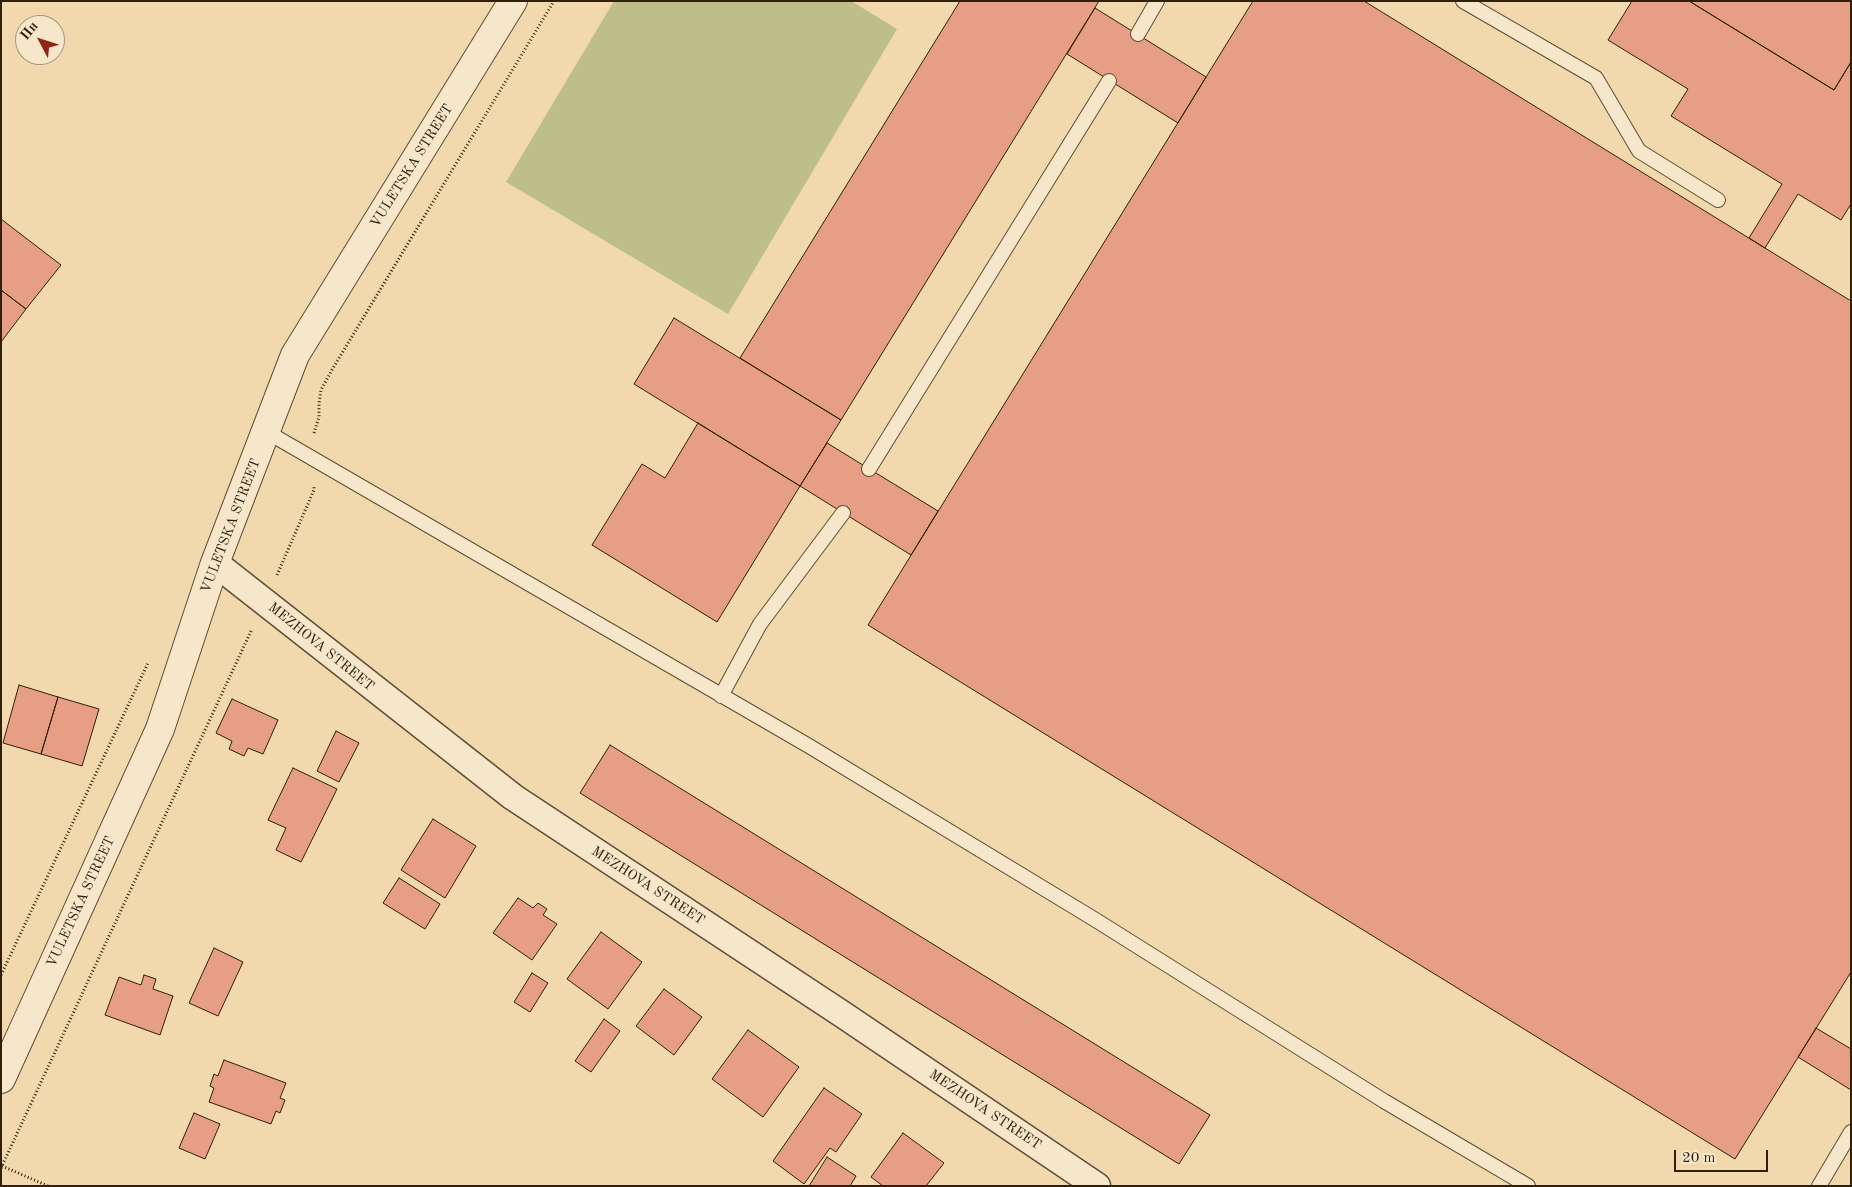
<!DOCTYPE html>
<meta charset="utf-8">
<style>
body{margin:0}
#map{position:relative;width:1852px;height:1187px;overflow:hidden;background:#f1d8ad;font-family:"Old Standard TT",serif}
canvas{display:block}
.frame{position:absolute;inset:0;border:2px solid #301f0b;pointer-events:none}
.north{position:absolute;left:15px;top:15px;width:50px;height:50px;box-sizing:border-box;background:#f6e6ca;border:1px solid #a7967e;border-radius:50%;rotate:310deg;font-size:14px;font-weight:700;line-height:20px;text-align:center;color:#301f0b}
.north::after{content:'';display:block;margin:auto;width:18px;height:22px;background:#8f2418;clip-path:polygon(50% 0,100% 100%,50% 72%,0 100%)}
.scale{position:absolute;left:1674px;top:1150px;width:94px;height:22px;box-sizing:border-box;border:2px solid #301f0b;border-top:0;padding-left:6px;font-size:15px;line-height:18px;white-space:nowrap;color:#301f0b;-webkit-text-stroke:4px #f6e6ca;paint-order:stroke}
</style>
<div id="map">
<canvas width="1852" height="1187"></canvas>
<div class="frame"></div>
<div class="north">Пн</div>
<div class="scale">20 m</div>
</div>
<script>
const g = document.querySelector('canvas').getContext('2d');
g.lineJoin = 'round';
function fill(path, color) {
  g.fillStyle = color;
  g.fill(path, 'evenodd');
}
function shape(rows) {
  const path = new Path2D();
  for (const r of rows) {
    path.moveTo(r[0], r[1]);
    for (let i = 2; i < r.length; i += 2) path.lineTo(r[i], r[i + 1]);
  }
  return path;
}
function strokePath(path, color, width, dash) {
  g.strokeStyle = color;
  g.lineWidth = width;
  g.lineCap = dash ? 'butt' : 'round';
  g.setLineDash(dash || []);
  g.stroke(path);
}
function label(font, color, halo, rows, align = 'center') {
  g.font = font + ' "Old Standard TT",serif';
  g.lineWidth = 4;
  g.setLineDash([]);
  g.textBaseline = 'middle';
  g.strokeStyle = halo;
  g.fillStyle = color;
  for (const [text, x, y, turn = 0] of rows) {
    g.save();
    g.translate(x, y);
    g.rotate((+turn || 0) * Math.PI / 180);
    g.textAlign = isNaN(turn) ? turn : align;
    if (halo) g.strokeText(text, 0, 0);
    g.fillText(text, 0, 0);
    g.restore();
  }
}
fill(shape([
 [614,1,851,1,897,29,728,314,506,182]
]), '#bdbe88');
const building = shape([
 [960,1,1099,1,841,420,740,358,960,1],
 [1253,1,1364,1,1851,301,1851,972,1735,1159,868,625,1253,1],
 [1632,1,1689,1,1834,90,1851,62,1851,204,1841,220,1798,194,1765,248,1749,238,1782,184,1671,116,1688,89,1608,40,1632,1],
 [1689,1,1851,1,1851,62,1834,90,1689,1],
 [1095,8,1206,77,1178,123,1067,54,1095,8],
 [1,219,61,265,26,309,1,290,1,219],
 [1,290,26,309,1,342,1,290],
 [674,318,841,420,800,486,634,384,674,318],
 [698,423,800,486,717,622,592,545,642,464,665,478,698,423],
 [827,443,938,511,911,555,800,486,827,443],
 [19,685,58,697,41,754,3,743,19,685],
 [58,697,99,709,82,766,41,754,58,697],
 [232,699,278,720,263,754,248,748,244,756,229,749,232,741,216,733,232,699],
 [336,731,359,743,339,782,317,771,336,731],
 [610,745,1210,1115,1179,1164,580,793,610,745],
 [293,768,337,789,301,862,276,850,286,828,268,820,293,768],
 [433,819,476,846,445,898,401,870,433,819],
 [399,878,440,904,425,929,383,903,399,878],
 [518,898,533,908,538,903,547,909,543,915,557,924,532,960,493,933,518,898],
 [601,932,642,962,608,1009,567,979,601,932],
 [214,948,243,962,218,1016,189,1003,214,948],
 [532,973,548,983,530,1012,514,1002,532,973],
 [144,975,156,979,153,989,173,996,160,1035,105,1015,119,977,141,985,144,975],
 [664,989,702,1017,674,1055,636,1026,664,989],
 [604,1019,620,1031,591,1072,575,1061,604,1019],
 [1816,1028,1851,1049,1851,1090,1798,1057,1816,1028],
 [748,1030,799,1067,763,1117,712,1079,748,1030],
 [224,1060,286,1083,280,1098,285,1100,280,1113,276,1111,271,1124,209,1102,214,1088,210,1086,214,1074,218,1076,224,1060],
 [824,1088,862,1114,836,1152,830,1148,804,1184,773,1161,824,1088],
 [194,1113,220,1124,205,1159,179,1148,194,1113],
 [903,1133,944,1163,926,1186,883,1186,871,1177,903,1133],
 [827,1157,856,1176,850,1186,809,1186,827,1157]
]);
fill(building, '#e69e85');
strokePath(building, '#301f0b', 1);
const service = shape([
 [1463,1,1596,78,1639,151,1718,200],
 [1138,34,1157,1],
 [267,432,809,746,1094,919,1384,1101,1528,1186],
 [869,469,1109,81],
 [721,696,760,624,843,513],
 [1819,1186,1851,1132]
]);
const minor = shape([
 [215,563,513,797,842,1014,1097,1186]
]);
const tertiary = shape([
 [1,1079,160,729,215,563,295,355,513,1]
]);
strokePath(service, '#604d34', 16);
strokePath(minor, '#604d34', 29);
strokePath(tertiary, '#604d34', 30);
strokePath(shape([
 [314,433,319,417,319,403,321,390,333,368,554,1],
 [277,575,314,490,314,485],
 [1,975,148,663],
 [2,1166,48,1186],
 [1,1168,252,629]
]), '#301f0b', 3, [1, 2.5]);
strokePath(service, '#f6e6ca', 14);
strokePath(minor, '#f6e6ca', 26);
strokePath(tertiary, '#f6e6ca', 28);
label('14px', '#301f0b', '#f6e6ca', [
 ["VULETSKA STREET",412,166,-58],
 ["VULETSKA STREET",231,526,-69],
 ["MEZHOVA STREET",321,647,39],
 ["MEZHOVA STREET",648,886,33],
 ["VULETSKA STREET",81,902,-65],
 ["MEZHOVA STREET",985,1110,34]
]);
</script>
